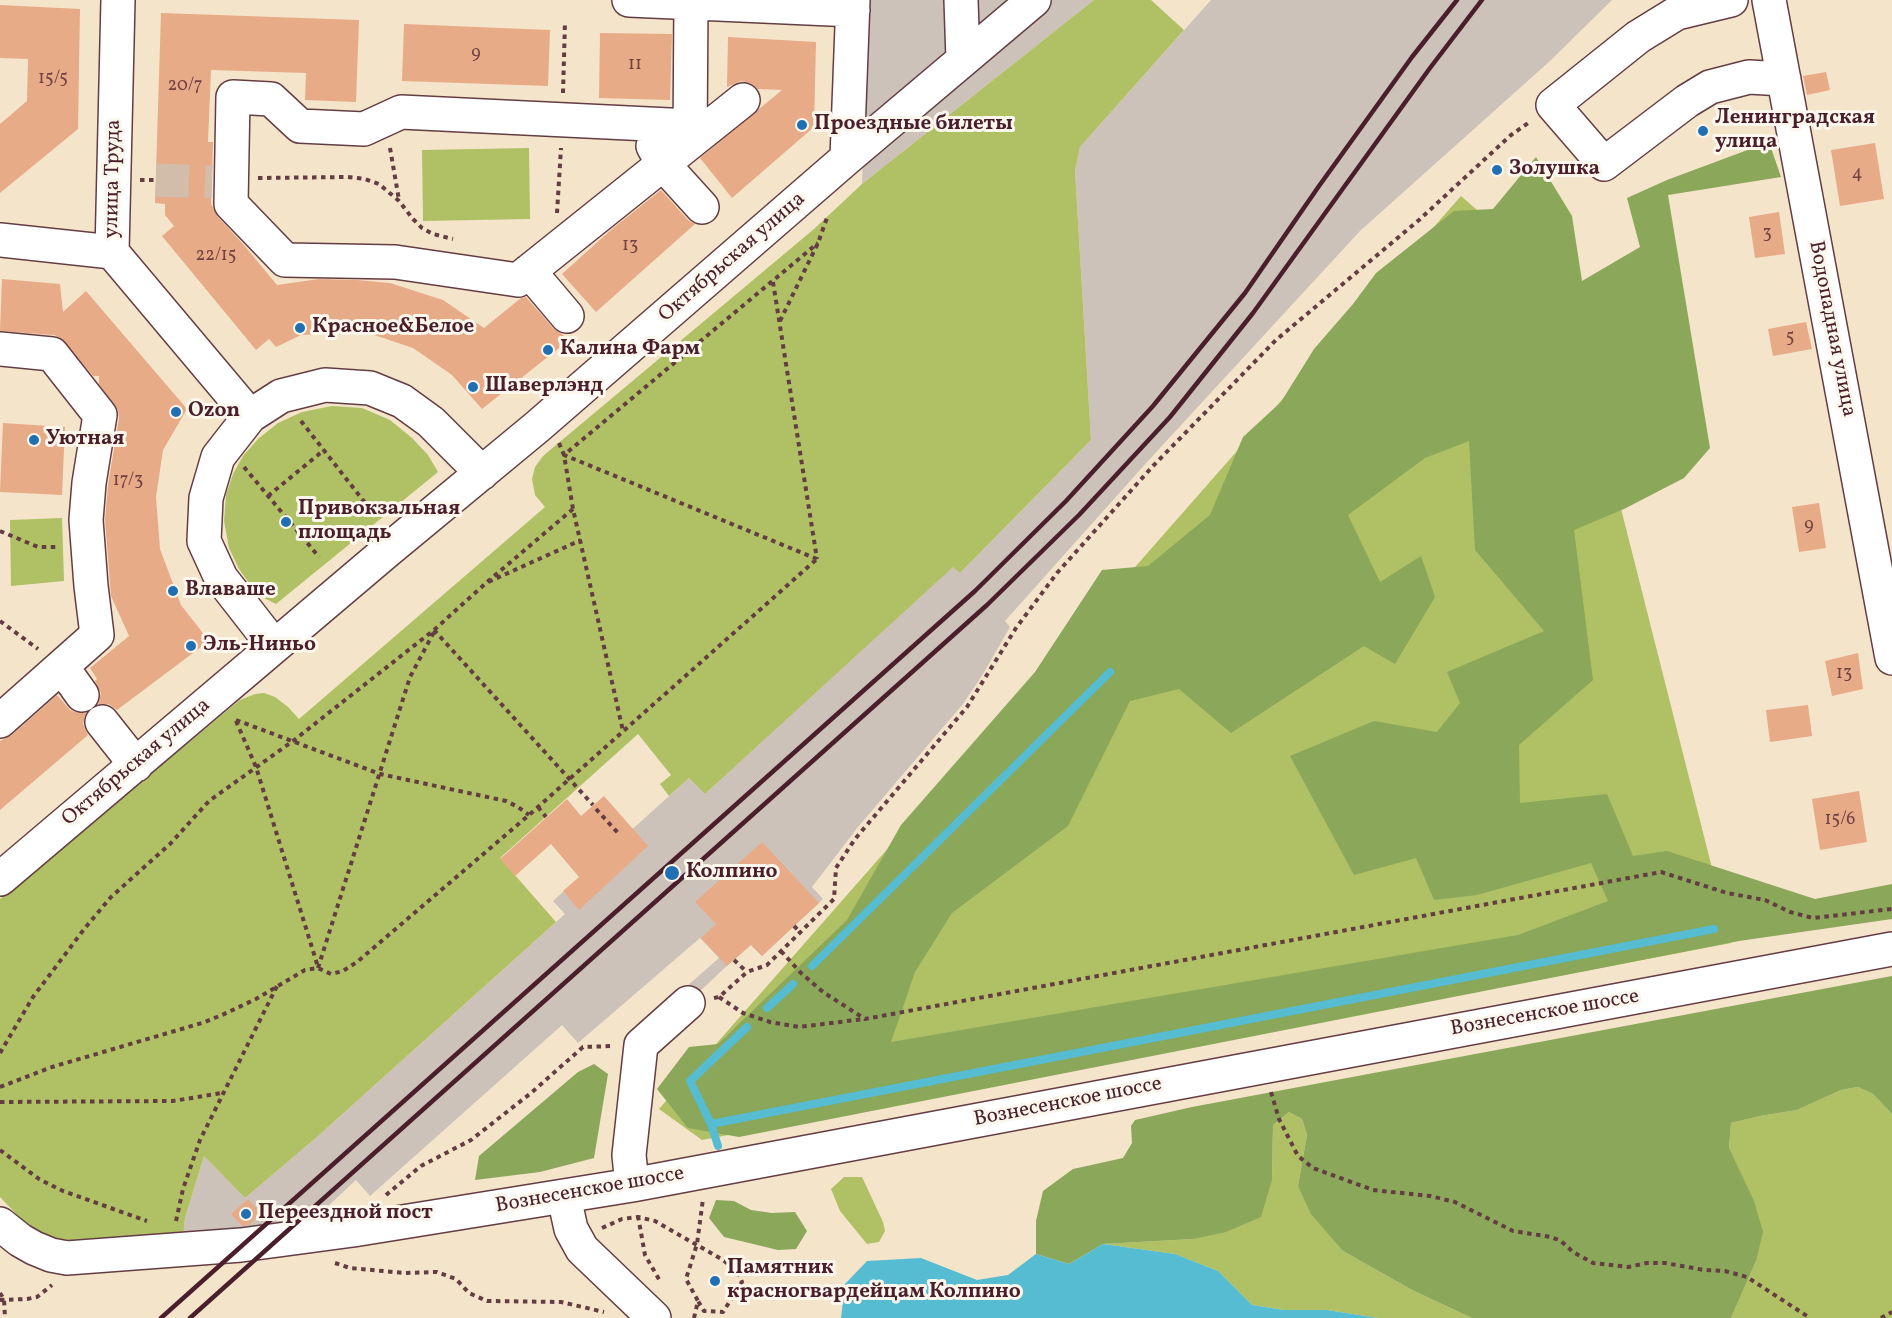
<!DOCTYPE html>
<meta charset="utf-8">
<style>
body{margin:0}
canvas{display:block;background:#f4e4ca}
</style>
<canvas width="1892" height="1318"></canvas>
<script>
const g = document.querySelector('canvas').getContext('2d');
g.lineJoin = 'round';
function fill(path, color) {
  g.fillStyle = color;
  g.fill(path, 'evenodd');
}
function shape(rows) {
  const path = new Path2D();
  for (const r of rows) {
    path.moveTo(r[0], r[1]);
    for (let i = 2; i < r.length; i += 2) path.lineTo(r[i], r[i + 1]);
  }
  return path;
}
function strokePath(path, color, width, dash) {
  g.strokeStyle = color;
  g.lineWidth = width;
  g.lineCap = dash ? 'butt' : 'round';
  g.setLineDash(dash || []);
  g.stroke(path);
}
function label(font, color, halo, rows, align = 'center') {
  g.font = font + ' Vollkorn,serif';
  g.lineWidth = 6;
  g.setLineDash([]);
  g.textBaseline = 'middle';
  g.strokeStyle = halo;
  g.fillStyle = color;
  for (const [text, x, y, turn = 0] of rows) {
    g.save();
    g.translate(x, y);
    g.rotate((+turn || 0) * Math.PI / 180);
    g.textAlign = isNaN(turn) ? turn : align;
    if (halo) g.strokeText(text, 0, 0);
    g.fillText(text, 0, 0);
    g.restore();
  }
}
fill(shape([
 [868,0,1094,0,862,184],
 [1211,0,1612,0,1550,61,1360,231,1148,461,1005,621,1010,627,983,674,963,704,858,827,812,887,823,899,762,956,750,944,695,996,687,986,719,958,700,938,578,1043,562,1025,370,1196,356,1180,312,1221,183,1237,185,1218,204,1156,245,1198,318,1136,565,914,553,901,689,778,705,794,953,566,960,573,1091,440,1075,171,1080,147]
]), '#cdc2b9');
fill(shape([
 [1094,0,1151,0,1184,30,1080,147,1075,171,1091,440,960,573,953,567,705,794,689,778,669,796,660,784,671,775,638,734,500,858,556,922,318,1136,245,1198,204,1156,185,1218,183,1237,82,1241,59,1239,44,1234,25,1223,0,1197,0,899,240,700,255,694,264,693,275,697,288,707,299,719,545,507,535,495,532,479,535,467,543,456,814,229,862,184],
 [529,148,530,219,423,221,422,150],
 [1536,173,1731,943,702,1140,659,1109,1461,196,1493,224],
 [332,406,362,408,390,420,412,438,428,455,438,472,276,604,262,597,251,586,239,569,229,548,224,521,226,495,233,474,243,456,258,439,278,423,302,412],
 [62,518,64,581,11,586,10,520],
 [1858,1087,1873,1094,1892,1114,1892,1318,1731,1318,1756,1261,1729,1148,1731,1123,1760,1116,1797,1110,1841,1090],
 [1289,1112,1302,1119,1307,1135,1298,1186,1343,1251,1412,1290,1472,1318,1378,1318,1327,1310,1284,1310,1252,1305,1218,1271,1175,1254,1103,1244,1193,1239,1272,1180,1273,1125],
 [844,1177,862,1177,883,1222,885,1231,879,1242,867,1244,840,1211,831,1189]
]), '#afc164');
fill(shape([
 [1769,142,1781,177,1668,195,1710,448,1684,478,1624,509,1574,530,1593,680,1519,745,1520,803,1607,794,1633,856,1667,851,1815,899,1892,884,1892,919,1739,941,739,1137,688,1128,657,1089,689,1047,718,1044,847,920,901,825,1035,672,1102,570,1148,566,1210,515,1243,437,1281,402,1314,349,1353,304,1376,273,1454,211,1493,209,1536,157,1572,216,1582,281,1640,247,1627,198,1667,180],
 [1469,441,1475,550,1544,631,1447,672,1460,703,1437,732,1374,721,1290,756,1354,875,1416,858,1434,900,1477,895,1591,863,1608,901,1518,935,891,1042,915,972,952,913,1068,826,1130,701,1179,689,1231,733,1364,646,1395,664,1435,597,1421,556,1380,582,1348,515,1425,458],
 [1892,976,1892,1114,1873,1094,1858,1087,1841,1090,1797,1110,1760,1116,1731,1123,1729,1148,1754,1201,1763,1232,1756,1261,1731,1318,1472,1318,1412,1290,1343,1251,1311,1214,1298,1186,1307,1135,1302,1119,1289,1112,1273,1125,1272,1180,1261,1217,1226,1232,1193,1239,1103,1244,1069,1264,1036,1254,1036,1221,1043,1191,1073,1169,1123,1158,1132,1143,1131,1126,1135,1120,1192,1107],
 [594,1064,608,1074,594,1158,540,1172,475,1180,479,1156,578,1072],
 [716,1200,734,1201,751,1210,772,1213,795,1212,807,1231,796,1249,778,1250,724,1237,709,1218]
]), '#8ba75a');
fill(shape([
 [1103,1244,1175,1254,1218,1271,1252,1305,1284,1310,1327,1310,1378,1318,841,1318,845,1284,867,1261,921,1258,977,1280,1008,1275,1036,1254,1069,1264]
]), '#55bcd2');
strokePath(shape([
 [812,966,1110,672],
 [767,1008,793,984],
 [711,1124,1714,929],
 [718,1146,711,1124,690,1081,747,1027]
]), '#55bcd2', 8);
fill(shape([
 [0,5,80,9,78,129,0,193,0,124,27,101,28,59,0,58],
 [161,13,359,20,356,102,305,100,306,73,211,70,208,142,213,142,211,204,218,217,243,244,277,285,319,279,357,280,390,283,443,300,484,328,521,298,526,297,553,328,562,334,568,341,482,409,452,375,413,348,365,332,301,335,276,347,269,339,256,350,162,236,174,226,165,215,165,204,155,203],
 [404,24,550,30,548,86,402,81],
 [600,33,672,34,670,100,599,98],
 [728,37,816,42,814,127,732,198,700,158,782,90,758,89,750,83,741,81,727,87],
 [1826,72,1830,90,1807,95,1803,76],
 [1875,143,1884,199,1840,206,1831,150],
 [661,190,688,220,695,224,596,312,562,274,612,229],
 [1779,212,1785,254,1755,258,1749,217],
 [2,279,60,284,63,312,86,291,187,409,163,450,156,497,160,549,181,605,209,641,117,710,108,704,98,704,101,693,95,681,97,679,90,668,129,636,111,596,105,520,108,485,119,418,118,410,99,384,99,376,93,376,61,338,54,335,0,331],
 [1806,322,1812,349,1773,356,1768,329],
 [3,423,65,427,62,495,0,492],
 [1819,503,1826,548,1799,552,1792,507],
 [1858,653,1863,689,1832,696,1825,661],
 [57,695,70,710,75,712,86,713,83,724,88,735,0,810,0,741,12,735],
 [1808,705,1812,736,1770,742,1766,710],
 [1859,791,1867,842,1820,850,1812,799],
 [604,796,648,846,579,910,563,891,579,877,551,844,515,876,500,859,567,799,581,816],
 [762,842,819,903,762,956,751,945,727,966,701,938,716,924,695,902],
 [248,1199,261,1213,249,1225,242,1226,231,1214]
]), '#e8ab88');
strokePath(shape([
 [156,180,212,182]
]), '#d2bdaa', 33, [33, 16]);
const minor = shape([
 [118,0,112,252,250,416],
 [629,0,853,10],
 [961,0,963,60],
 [1731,0,1677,13,1638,37,1553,105,1604,164,1687,101,1710,87,1749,77,1784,79],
 [1769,0,1892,658],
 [690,126,401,112,364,129,300,126,271,99,233,97,231,204,285,260,395,262,518,280,743,100],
 [690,142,691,0],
 [653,146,663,164,702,207],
 [847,158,853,0],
 [0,240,112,252],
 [529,271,567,316],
 [0,349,52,354,100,415,89,483,86,520,91,586,97,635,0,721],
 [274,646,221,578,204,541,206,498,218,457,250,416,281,396,325,385,370,388,402,401,431,422,482,473],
 [62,667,82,695],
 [102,722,136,765],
 [0,879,387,551,537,427,847,158,1034,0],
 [632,1185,629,1155,641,1045,688,1003],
 [564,1197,571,1229,582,1249,654,1318],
 [0,1224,20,1240,34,1248,51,1255,67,1258,241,1245,353,1230,632,1185,1892,949]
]);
strokePath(minor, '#643d43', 36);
strokePath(shape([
 [563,93,565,22],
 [390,148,399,200],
 [258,178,347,177,365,179,379,184,399,201,413,219,422,228,433,234,453,239],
 [140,180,156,180],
 [557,213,561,148],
 [773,282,817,559],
 [780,321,818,243,828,215],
 [301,421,373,513],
 [559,443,564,455,573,509,623,731],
 [244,467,319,557],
 [268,496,324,450],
 [573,509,486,583,581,540],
 [0,531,38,547,59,547],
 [817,559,564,455,818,243],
 [0,621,38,649],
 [434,630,593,805],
 [236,720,380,774,506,801,518,807,529,815],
 [236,721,256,767,318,967],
 [538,807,546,817],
 [596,809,618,833],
 [794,926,800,932],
 [781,951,801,973,823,992,865,1019,1661,872,1727,893,1765,900,1790,912,1813,918,1892,909],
 [734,960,747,972],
 [318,968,410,677,434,632],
 [719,997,743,1013,770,1022,799,1027,864,1019],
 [714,998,719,997,747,972,767,965,834,899,836,868,855,839,967,707,1016,628,1057,573,1153,466,1276,340,1419,220,1511,135,1531,121],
 [0,1053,33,997,85,928,111,897,170,844,209,801,293,741,434,630,486,583],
 [0,1087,52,1067,202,1023,222,1015,256,999,305,970,318,968,331,974,343,971,357,962,529,815,817,559],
 [1271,1092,1279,1119,1298,1156,1313,1168,1373,1190,1430,1196,1455,1202,1513,1231,1551,1237,1561,1241,1573,1252,1593,1263,1628,1267,1647,1263,1665,1263,1704,1270,1725,1271,1747,1277,1810,1318],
 [0,1102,173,1101,222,1093],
 [0,1150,39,1179,63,1191,147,1221],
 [386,1195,421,1166,471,1140,531,1093,583,1047,613,1046],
 [638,1216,645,1255,660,1281],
 [176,1221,183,1189,200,1140,277,986],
 [602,1228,622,1219,638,1217,655,1221,723,1260,738,1272,742,1282,723,1312,704,1311,698,1301],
 [335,1263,350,1268,404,1273,437,1272,456,1279,469,1293,487,1301,561,1302,604,1312],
 [0,1293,4,1299,5,1318],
 [0,1300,27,1299,37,1297,52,1285],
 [694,1318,698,1301,686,1279,697,1244,703,1199],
 [1881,1318,1892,1312]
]), '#643d43', 4, [4.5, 4.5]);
strokePath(minor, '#fff', 33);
strokePath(shape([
 [161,1318,975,591,1066,501,1153,406,1245,293,1319,186,1412,57,1457,0],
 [190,1318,987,605,1079,515,1170,417,1253,313,1430,68,1482,0]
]), '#4a1f2b', 4.5);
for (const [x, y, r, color] of [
 [802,125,6,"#1f6fb2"],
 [1703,131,6,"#1f6fb2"],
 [1497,170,6,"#1f6fb2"],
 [300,328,6,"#1f6fb2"],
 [548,350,6,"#1f6fb2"],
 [473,387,6,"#1f6fb2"],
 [176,412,6,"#1f6fb2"],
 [34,440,6,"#1f6fb2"],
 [286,522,6,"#1f6fb2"],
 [173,591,6,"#1f6fb2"],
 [191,646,6,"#1f6fb2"],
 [672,873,8,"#1f6fb2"],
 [246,1214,6,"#1f6fb2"],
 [715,1281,6,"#1f6fb2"]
]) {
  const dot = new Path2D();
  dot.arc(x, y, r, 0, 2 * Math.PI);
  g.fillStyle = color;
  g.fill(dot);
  strokePath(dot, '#fbf7ec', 2);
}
label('18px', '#724242', null, [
 ["9",476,55],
 ["11",635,66],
 ["15/5",53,80],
 ["20/7",185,87],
 ["4",1857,175],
 ["3",1767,235],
 ["13",630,247],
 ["22/15",216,257],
 ["5",1790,339],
 ["17/3",128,482],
 ["9",1809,527],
 ["13",1844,675],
 ["15/6",1840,821]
]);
label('bold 21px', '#4a1f2b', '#fbf7ec', [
 ["Ленинградская",1715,119],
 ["улица",1715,143],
 ["Проездные билеты",814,125],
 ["Золушка",1509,170],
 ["Красное&Белое",312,328],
 ["Калина Фарм",560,350],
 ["Шаверлэнд",485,387],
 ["Ozon",188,412],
 ["Уютная",46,440],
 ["Привокзальная",298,510],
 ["площадь",298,534],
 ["Влаваше",185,591],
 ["Эль-Ниньо",203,646],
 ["Колпино",686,873],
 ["Переездной пост",258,1214],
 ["Памятник",727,1269],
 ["красногвардейцам Колпино",727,1293]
], 'left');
label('21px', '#4a1f2b', '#fbf7ec', [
 ["улица Труда",114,179,-89],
 ["Октябрьская улица",733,258,-41],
 ["Водопадная улица",1831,329,79],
 ["Октябрьская улица",137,763,-40],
 ["Вознесенское шоссе",1545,1014,-10],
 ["Вознесенское шоссе",1068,1103,-11],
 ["Вознесенское шоссе",590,1191,-10]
]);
</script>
